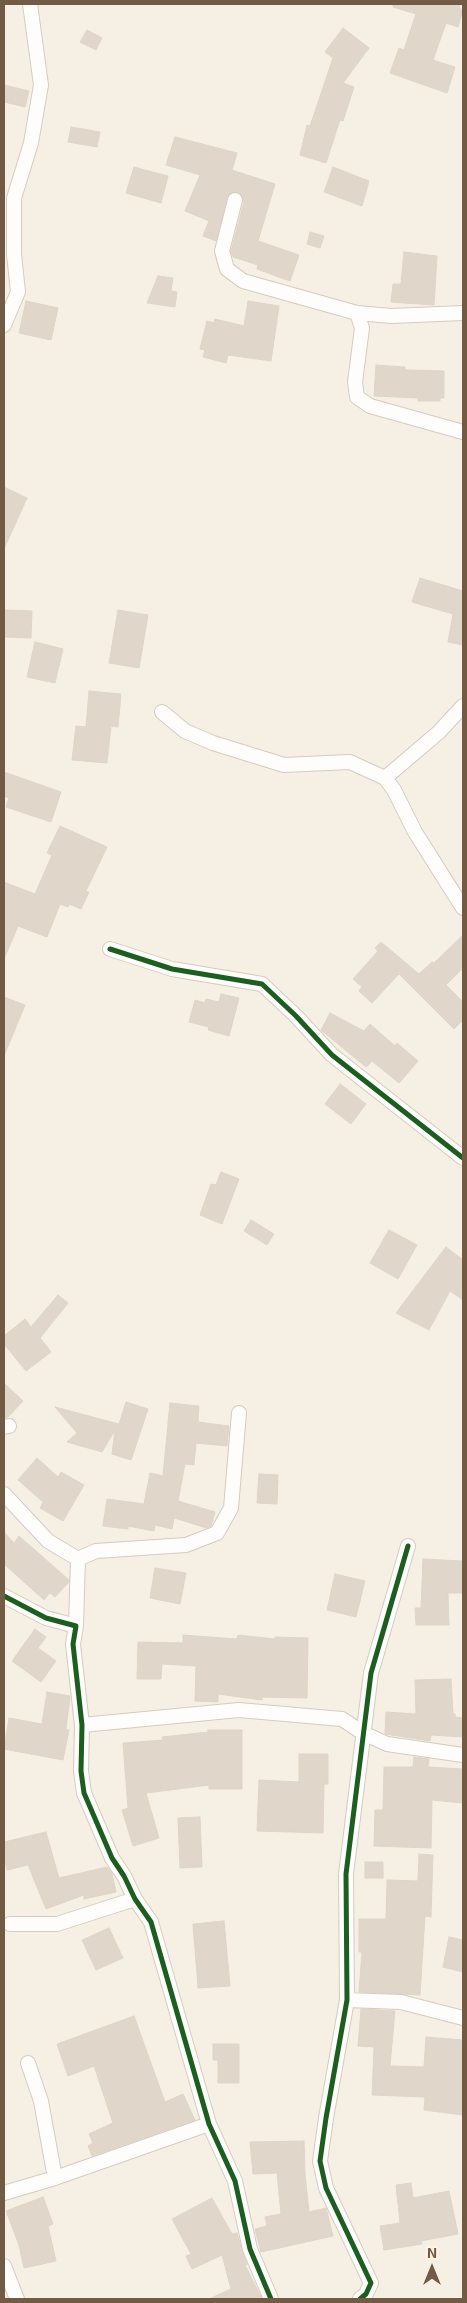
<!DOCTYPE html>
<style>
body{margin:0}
#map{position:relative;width:467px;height:2303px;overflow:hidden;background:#f6f0e4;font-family:"Exo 2",sans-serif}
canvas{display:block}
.frame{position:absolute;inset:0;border:5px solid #735a45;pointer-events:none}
.north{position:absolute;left:407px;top:2243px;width:50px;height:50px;-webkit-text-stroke:4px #fff7e4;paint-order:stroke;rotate:0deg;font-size:14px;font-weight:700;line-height:20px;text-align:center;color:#735a45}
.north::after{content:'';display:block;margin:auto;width:18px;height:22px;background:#735a45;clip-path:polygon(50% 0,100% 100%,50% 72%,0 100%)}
</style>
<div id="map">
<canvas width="467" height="2303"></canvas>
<div class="frame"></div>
<div class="north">N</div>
</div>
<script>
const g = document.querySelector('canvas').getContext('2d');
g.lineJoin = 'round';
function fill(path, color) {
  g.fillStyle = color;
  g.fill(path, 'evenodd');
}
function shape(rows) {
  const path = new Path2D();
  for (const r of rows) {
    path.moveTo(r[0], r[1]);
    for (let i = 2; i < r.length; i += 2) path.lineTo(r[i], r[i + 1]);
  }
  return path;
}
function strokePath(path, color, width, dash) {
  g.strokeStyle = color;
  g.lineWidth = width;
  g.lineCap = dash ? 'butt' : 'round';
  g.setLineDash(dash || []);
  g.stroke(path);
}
const building = shape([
 [393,4,461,4,459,8,463,10,458,27,446,23,433,60,455,67,447,93,390,73,399,48,404,50,416,14,393,7,393,4],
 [343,28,369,48,343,83,354,87,343,121,340,120,326,163,300,155,307,125,310,126,333,58,325,52,343,28],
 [87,30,102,38,96,50,80,42,87,30],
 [4,85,29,91,25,107,4,102,4,85],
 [71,127,100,132,97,147,68,142,71,127],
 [175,137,237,153,232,170,275,184,258,241,299,255,290,281,257,269,258,265,233,257,231,251,244,202,241,194,238,192,232,192,227,197,216,241,203,236,209,221,185,211,200,175,166,165,175,137],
 [134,167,168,176,161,203,126,193,134,167],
 [333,167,369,181,362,206,324,192,333,167],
 [310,232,324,236,320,248,307,244,310,232],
 [404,252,437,256,434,305,391,302,393,284,401,284,404,252],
 [158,276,173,278,171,291,177,292,175,307,147,303,158,276],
 [26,301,58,308,51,340,19,333,26,301],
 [248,301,279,306,271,361,228,355,226,363,203,357,205,350,200,349,207,321,214,323,215,319,244,326,248,301],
 [376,365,405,367,405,370,444,371,444,398,440,398,440,401,418,401,418,398,374,396,376,365],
 [4,487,27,498,4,549,4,487],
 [420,578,463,591,463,645,448,642,453,614,412,602,420,578],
 [4,610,32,611,31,638,4,637,4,610],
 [118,610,148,615,139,668,109,663,118,610],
 [35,642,63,649,55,683,27,677,35,642],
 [89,691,121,694,118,727,111,726,107,763,72,760,76,726,86,727,89,691],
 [4,772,61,792,51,822,6,807,9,798,4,796,4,772],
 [60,826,107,847,86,891,89,892,81,909,69,904,68,907,60,904,47,937,18,926,4,959,4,882,35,894,52,855,47,853,60,826],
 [463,935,463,968,446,985,463,1002,463,1020,454,1029,399,974,372,1003,359,991,362,987,353,979,378,951,375,948,381,942,419,974,432,962,434,963,463,935],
 [221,994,239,998,229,1036,208,1030,209,1027,189,1022,195,1000,205,1003,206,999,219,1002,221,994],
 [4,997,25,1005,4,1056,4,997],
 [330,1013,364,1031,370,1024,395,1046,397,1043,418,1061,399,1083,372,1061,366,1067,321,1030,330,1013],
 [340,1084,366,1104,351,1124,325,1104,340,1084],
 [221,1172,239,1179,222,1224,200,1215,211,1184,216,1185,221,1172],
 [251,1220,274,1234,267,1245,244,1231,251,1220],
 [389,1230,417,1245,398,1279,370,1263,389,1230],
 [446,1247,463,1260,463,1300,450,1291,429,1330,396,1313,446,1247],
 [58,1295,68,1303,40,1338,51,1352,26,1371,4,1344,4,1336,25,1319,31,1327,58,1295],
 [4,1383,23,1401,8,1417,4,1418,4,1383],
 [126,1402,148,1409,131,1460,112,1454,115,1430,102,1452,67,1442,77,1433,55,1407,119,1424,126,1402],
 [170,1403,199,1406,198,1422,229,1426,227,1446,196,1443,194,1465,185,1464,178,1501,215,1512,211,1526,207,1528,174,1518,172,1529,155,1525,154,1531,128,1526,128,1529,103,1526,107,1499,144,1504,150,1473,163,1476,170,1403],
 [37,1458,58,1477,61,1472,84,1485,63,1521,40,1508,43,1502,18,1480,37,1458],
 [259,1474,278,1475,277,1504,257,1503,259,1474],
 [4,1532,14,1543,19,1536,69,1580,69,1582,55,1597,50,1593,44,1600,4,1564,4,1532],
 [423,1559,463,1561,463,1593,448,1593,449,1625,416,1625,415,1608,421,1608,423,1559],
 [155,1568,186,1573,180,1604,150,1598,155,1568],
 [335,1574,365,1581,356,1617,327,1610,335,1574],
 [35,1629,46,1637,38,1648,56,1661,41,1682,12,1661,35,1629],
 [183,1635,237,1639,238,1635,275,1639,275,1637,308,1638,307,1698,262,1697,262,1700,218,1694,218,1702,195,1701,196,1666,162,1664,161,1679,137,1679,138,1642,183,1643,183,1635],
 [451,1679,453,1714,455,1714,455,1717,463,1718,463,1737,431,1735,430,1741,385,1734,386,1712,416,1714,415,1680,451,1679],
 [47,1692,70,1696,66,1729,69,1730,63,1760,4,1749,9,1718,42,1724,47,1692],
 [208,1730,242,1730,242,1789,209,1789,209,1785,146,1793,159,1838,133,1846,122,1810,128,1808,123,1743,163,1740,162,1737,208,1732,208,1730],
 [299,1754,328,1754,328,1784,324,1784,323,1833,257,1831,259,1780,299,1782,299,1754],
 [414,1757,429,1759,428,1767,463,1769,463,1803,432,1800,431,1848,374,1846,375,1810,383,1810,384,1767,413,1767,414,1757],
 [200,1817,202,1867,180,1868,178,1818,200,1817],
 [46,1832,59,1878,107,1867,112,1873,116,1892,84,1899,84,1895,46,1909,28,1865,7,1870,4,1857,4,1842,46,1832],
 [419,1854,433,1855,431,1917,425,1916,420,1995,359,1992,362,1952,359,1952,359,1919,386,1919,387,1880,418,1881,419,1854],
 [365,1862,383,1862,383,1878,365,1878,365,1862],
 [224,1921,230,1986,198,1988,193,1924,224,1921],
 [109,1928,123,1958,96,1970,82,1940,109,1928],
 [449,1937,463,1940,463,1972,443,1967,449,1937],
 [361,2009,395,2011,390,2066,424,2067,426,2037,463,2040,463,2115,424,2110,425,2097,372,2095,374,2047,358,2046,361,2009],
 [134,2016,165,2102,183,2094,195,2120,92,2156,88,2146,93,2143,89,2134,113,2123,94,2066,68,2076,57,2044,134,2016],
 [213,2044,239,2044,239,2083,218,2083,218,2060,213,2060,213,2044],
 [304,2141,305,2174,309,2212,326,2208,333,2236,261,2252,255,2229,267,2226,265,2217,281,2214,277,2173,253,2174,250,2142,304,2141],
 [411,2183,413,2198,449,2191,458,2234,421,2241,422,2244,384,2250,380,2226,400,2223,396,2185,411,2183],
 [43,2197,53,2224,48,2226,56,2261,24,2268,19,2245,6,2211,43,2197],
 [212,2198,232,2234,237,2233,247,2265,245,2265,262,2299,209,2299,231,2289,222,2255,192,2269,186,2256,191,2254,172,2219,212,2198]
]);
fill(building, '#e0d6c9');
strokePath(building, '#dfd4c6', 1);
const minor = shape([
 [235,200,222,251,227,269,243,281,357,313,362,328,355,382,357,397,370,406,463,432],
 [357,313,391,316,463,313],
 [4,325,18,292,14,254,14,198,31,143,41,85,30,4],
 [162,712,185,731,213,743,284,765,350,762,385,778,394,790,415,832,463,908],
 [385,778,439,732,463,706],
 [110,949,172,969,262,984,296,1016,332,1055,463,1158],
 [4,1427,9,1426],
 [4,1494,48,1541,78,1559],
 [4,1596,46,1618,76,1626,73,1644,82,1725,81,1771,84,1793,112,1858,124,1876,135,1899,151,1922,209,2124,235,2181,250,2249,271,2299],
 [76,1626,78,1559,96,1551,186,1545,217,1533,231,1508,239,1413],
 [82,1725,239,1710,342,1719,363,1733,387,1744,463,1755],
 [10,1924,57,1924,135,1899],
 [347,2000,401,2002,463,2018],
 [28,2063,41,2101,55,2178],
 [4,2193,55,2178,209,2124],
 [4,2266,17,2299],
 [360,2299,366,2294,371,2283,326,2188,320,2161,326,2118,347,2000,346,1874,371,1673,408,1546]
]);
strokePath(minor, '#d5cbc0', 16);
strokePath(minor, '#fefdfb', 14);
strokePath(shape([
 [110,949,172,969,262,984,296,1016,332,1055,463,1158],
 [4,1596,46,1618,76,1626,73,1644,82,1725,81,1771,84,1793,112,1858,124,1876,135,1899,151,1922,209,2124,235,2181,250,2249,271,2299],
 [360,2299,366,2294,371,2283,326,2188,320,2161,326,2118,347,2000,346,1874,371,1673,408,1546]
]), '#1b5e20', 5);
</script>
